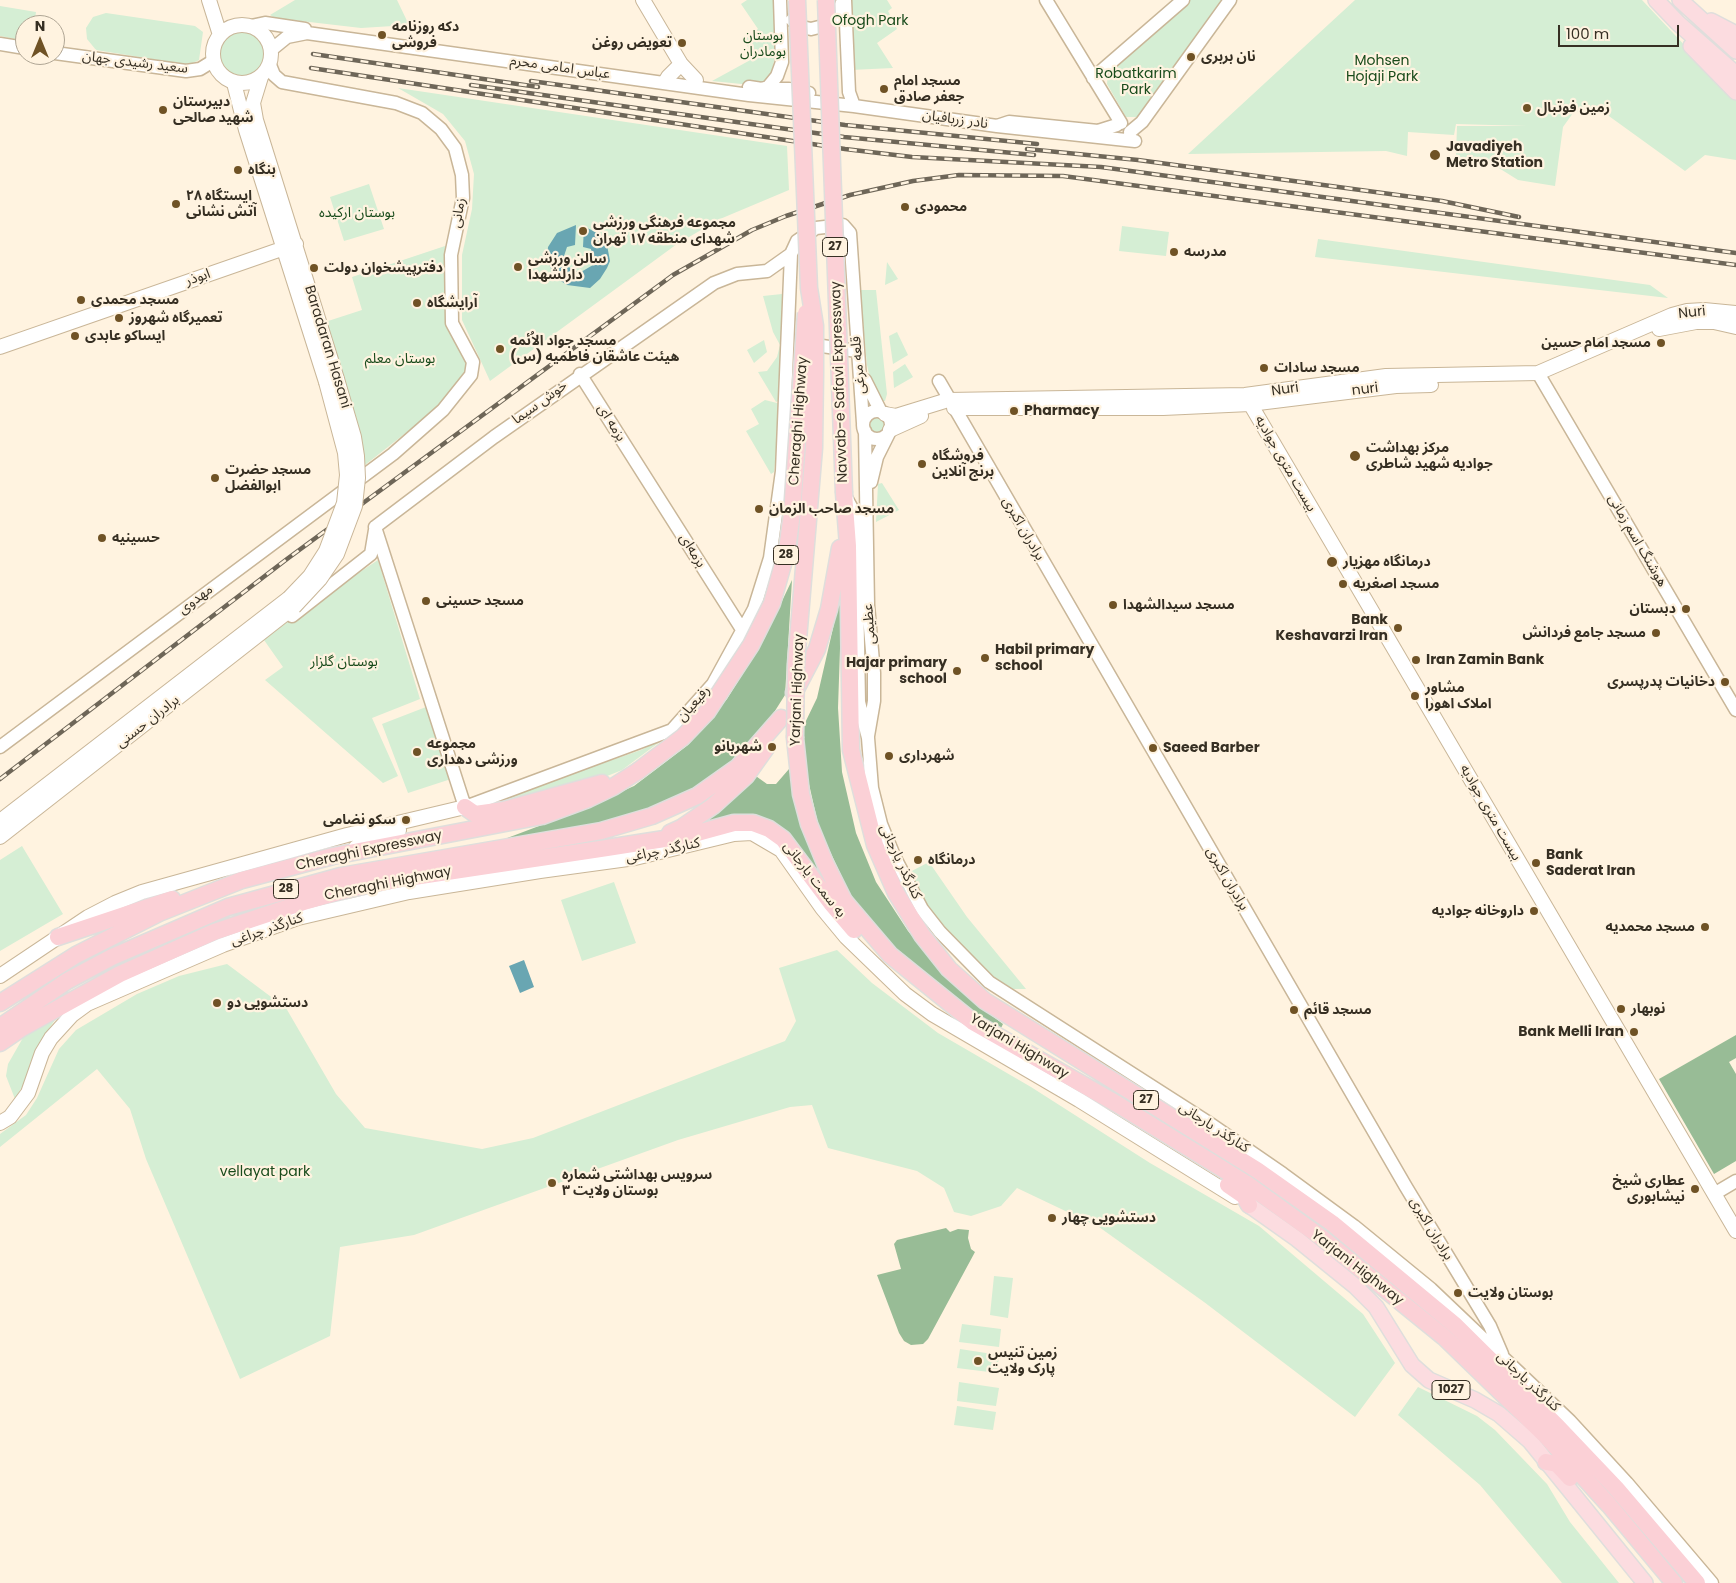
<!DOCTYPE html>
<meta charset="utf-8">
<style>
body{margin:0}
#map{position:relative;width:1736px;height:1583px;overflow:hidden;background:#fff3e0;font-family:Poppins,sans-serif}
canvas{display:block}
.north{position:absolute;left:15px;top:15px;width:50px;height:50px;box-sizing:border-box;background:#fff3e0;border:1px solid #afa594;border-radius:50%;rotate:0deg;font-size:14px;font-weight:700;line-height:20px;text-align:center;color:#362f23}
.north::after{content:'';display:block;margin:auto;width:18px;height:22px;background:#6f5225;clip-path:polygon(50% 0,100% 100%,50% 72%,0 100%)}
.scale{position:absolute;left:1558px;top:25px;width:121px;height:22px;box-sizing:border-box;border:2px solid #362f23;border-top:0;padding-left:6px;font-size:15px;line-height:18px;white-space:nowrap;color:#362f23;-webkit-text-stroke:4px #fff3e0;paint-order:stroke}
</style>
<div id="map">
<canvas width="1736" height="1583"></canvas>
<div class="north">N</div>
<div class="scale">100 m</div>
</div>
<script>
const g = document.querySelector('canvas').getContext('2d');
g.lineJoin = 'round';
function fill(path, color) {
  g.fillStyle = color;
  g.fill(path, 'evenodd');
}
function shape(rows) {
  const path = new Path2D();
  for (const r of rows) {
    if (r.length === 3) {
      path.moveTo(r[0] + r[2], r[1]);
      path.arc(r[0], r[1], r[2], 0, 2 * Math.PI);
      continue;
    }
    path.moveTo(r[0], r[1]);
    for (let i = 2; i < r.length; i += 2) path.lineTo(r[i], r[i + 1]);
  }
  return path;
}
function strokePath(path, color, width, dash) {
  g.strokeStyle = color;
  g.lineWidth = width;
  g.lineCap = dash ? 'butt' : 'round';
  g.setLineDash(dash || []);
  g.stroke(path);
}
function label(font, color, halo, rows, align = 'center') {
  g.font = font + ' Poppins,"Noto Sans Arabic",sans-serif';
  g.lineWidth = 4.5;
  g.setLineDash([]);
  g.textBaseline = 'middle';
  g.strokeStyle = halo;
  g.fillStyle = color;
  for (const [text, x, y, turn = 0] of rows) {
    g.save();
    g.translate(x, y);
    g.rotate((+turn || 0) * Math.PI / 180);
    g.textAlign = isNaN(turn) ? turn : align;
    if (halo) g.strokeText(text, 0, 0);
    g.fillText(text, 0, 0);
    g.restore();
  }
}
fill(shape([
 [295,0,397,0,409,25,361,28,275,18,270,15],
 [747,0,777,0,777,49,770,78,761,86,712,81,754,58,744,40,758,29,741,4],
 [848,0,887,0,892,8,888,11,897,29,877,43,893,68,851,70],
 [1190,0,1224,0,1143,117,1126,117,1107,84,1108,72],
 [1355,0,1642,0,1736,100,1736,160,1705,155,1685,171,1595,106,1573,113,1563,127,1555,186,1518,180,1494,165,1456,156,1457,126,1527,126,1456,124,1454,135,1408,132,1407,156,1386,151,1188,154],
 [0,6,36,12,34,25,25,25,25,41,0,36],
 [106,13,195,26,203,32,199,60,189,65,96,50,87,39,86,28,93,17],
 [242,54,25],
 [398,88,787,146,789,190,720,219,677,244,490,381,462,320,462,255,472,209,474,174,465,141,443,114],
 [369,184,384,229,344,241,330,197],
 [1122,226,1169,232,1166,256,1119,251],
 [1318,239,1650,285,1668,298,1315,257],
 [448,245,447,319,469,368,451,393,426,417,365,465,362,441,356,417,325,322,362,310,352,277],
 [887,262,898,279,885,285],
 [860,290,876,290,887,394,885,401,882,401,873,391,867,365],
 [782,294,781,400,776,402,758,372,767,371,777,357,780,345,773,332,763,296],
 [897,332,908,355,893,364,889,336],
 [764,340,767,352,754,363,747,350],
 [905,364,913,377,894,388,893,372],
 [765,400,781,404,774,472,771,474,746,431,759,424,751,409],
 [878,426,8],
 [882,483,899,510,876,522,878,484],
 [378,560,420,699,372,718,398,776,383,783,265,680,283,667,264,640,303,610],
 [426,707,451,779,408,793,382,724],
 [665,738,622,770,585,785,494,808,478,806,641,750],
 [22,846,63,914,0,951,0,860],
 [929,862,967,917,1026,989,1006,989,984,971,933,914,908,873],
 [614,882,636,943,582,961,561,900],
 [837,950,872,983,938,1033,1031,1087,1150,1163,1259,1226,1363,1314,1395,1363,1355,1417,1204,1302,1099,1227,1017,1188,1001,1206,971,1216,954,1212,944,1188,917,1171,828,1148,812,1105,790,1107,678,1140,414,1235,340,1247,330,1336,240,1379,146,1159,130,1109,97,1069,0,1147,0,1134,26,1115,37,1098,59,1049,76,1030,137,994,179,976,227,964,286,1008,336,1094,365,1128,482,1149,533,1138,785,1041,796,1021,779,968],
 [70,1008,55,1020,42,1039,30,1063,26,1080,15,1099,6,1076,8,1064,24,1036,41,1023],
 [994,1276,1013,1278,1008,1318,990,1315],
 [962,1324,1001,1329,999,1347,959,1342],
 [960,1349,999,1355,997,1373,957,1368],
 [959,1382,999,1388,996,1406,957,1401],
 [1418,1387,1477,1416,1495,1430,1547,1484,1570,1522,1619,1583,1562,1583,1480,1485,1398,1415],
 [957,1406,996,1412,993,1430,954,1425]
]), '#d5eed4');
fill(shape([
 [792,580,785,695,761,733,732,763,696,791,631,818,502,840,576,812,634,786,688,745,727,699,764,639],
 [842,589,838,708,842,772,856,833,876,882,908,931,946,977,972,1001,1003,1024,1000,1030,961,1005,917,972,874,928,849,892,819,828,806,771,803,727,817,698],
 [789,769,801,825,841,907,790,840,691,829,753,774,767,784,776,784],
 [1736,1035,1736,1058,1729,1062,1736,1074,1736,1161,1714,1174,1659,1079],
 [946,1228,950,1232,958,1229,969,1230,968,1238,971,1249,975,1252,928,1339,923,1344,911,1345,904,1341,899,1333,877,1275,901,1269,894,1244,897,1240]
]), '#98bc96');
fill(shape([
 [576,225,575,245,567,247,564,256,566,265,573,270,581,272,593,265,591,249,583,247,584,226,602,236,607,245,610,261,607,268,600,279,590,288,567,285,556,278,547,261,548,247,557,233],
 [524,960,534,987,520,993,509,966]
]), '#69a6b2');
const tertiary = shape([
 [845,0,849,92,854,106],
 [1046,0,1121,123],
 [792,20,802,27,811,29,827,25,837,15,843,0],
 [251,26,265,23,305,29],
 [0,44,25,48],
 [271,50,287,37,307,33,749,95,854,106,997,126],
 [55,53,186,71,200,69,213,61],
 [1093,78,1183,0],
 [749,87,762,89,768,87,777,76,782,62,780,0],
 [762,89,789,89,809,93],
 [1117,125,1098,131,1009,122,997,126,1135,141],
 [1130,132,1142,122,1230,0],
 [808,344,857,351],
 [1538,373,1736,710],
 [580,374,743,631],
 [865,380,881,412],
 [939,381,1406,1187,1490,1326,1502,1354],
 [877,425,14],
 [865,431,868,605,874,673,874,701,868,736],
 [871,482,877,457,889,433],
 [845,496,854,512,856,531,859,702,868,738,872,788,881,824,895,858,922,909,940,932,989,982,1206,1121,1283,1174,1354,1226,1431,1289,1570,1421,1627,1483,1712,1583],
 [375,527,465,807,672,730,713,684,754,609,770,558,782,471,791,254,797,241,816,228,843,225,850,233,863,423],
 [375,527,494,437,714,283,737,274,767,271,791,254],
 [292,616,371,554,375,530],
 [0,747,393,454,443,410,471,375,473,362,452,323,451,255,463,198,462,175,455,148,441,129,422,113,396,103,282,82,274,75,270,65],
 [1714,1194,1736,1181]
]);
const secondary = shape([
 [209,0,220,35],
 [643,0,681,64,696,80],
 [242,54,29],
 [261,77,253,103,256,120,337,379],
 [665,82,668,77,681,64],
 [234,83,246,130,326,382],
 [1659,329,1696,322,1714,322,1736,327],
 [0,347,296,244],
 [1245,395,1736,1231],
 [954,408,1163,408,1250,404,1396,386,1431,385],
 [885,414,896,416,948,400,1245,395,1386,376,1538,373,1672,315,1687,311,1704,310,1736,313],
 [890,430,921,416],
 [0,821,289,598],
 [0,837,294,607],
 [356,847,399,830],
 [0,976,88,917,115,903,142,892,347,835,465,807],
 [0,1123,10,1117,28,1093,42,1053,51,1038,72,1015,87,1004,223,945,298,918,409,892,540,871,635,858,734,834,752,833,781,850,822,908,846,937,905,994,932,1014,1079,1100,1235,1197]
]);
const primary = shape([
 [1656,0,1678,23,1736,74],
 [1680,0,1736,51],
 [1711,21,1736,34],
 [1691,46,1736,92],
 [1249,1205,1297,1239,1355,1286,1376,1307,1412,1365,1429,1380,1475,1400,1499,1414,1530,1441,1645,1583]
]);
const trunk = shape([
 [844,493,848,546,851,750,875,845,896,893,922,935,949,969,985,1001,1257,1170,1332,1223,1455,1325,1558,1427,1616,1488,1697,1583],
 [794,693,817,649,829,609,840,548],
 [795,738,801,794,809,824,825,863,844,901,890,955,973,1022,1117,1104,1247,1184,1322,1238,1444,1337,1546,1436,1609,1505,1674,1583],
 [465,807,475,814,504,810,602,783],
 [670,833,681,828,713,806,746,776,766,748],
 [58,937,172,899],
 [0,1003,76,955,159,913,242,880,333,856,542,816,588,799,613,787,638,771],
 [0,1027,67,981,112,957,228,907,341,876,601,831,652,816,697,796,738,767,781,718],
 [0,1043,22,1028,120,974,214,932,307,901,349,889,407,878,607,848,690,835,734,823,753,823,769,829,783,839,831,903,854,930],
 [1228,1185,1244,1196,1249,1205],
 [1546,1462,1557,1464,1570,1478]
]);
strokePath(tertiary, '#c9b698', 15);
strokePath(secondary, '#c9b698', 16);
strokePath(primary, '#dfdedc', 18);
strokePath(trunk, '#dfdedc', 19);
strokePath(tertiary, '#fff', 12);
strokePath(secondary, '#fff', 14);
strokePath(primary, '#fcdce0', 15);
strokePath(trunk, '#fbd0d6', 16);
const rail = shape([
 [313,54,538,87],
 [311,68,845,149,912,157,1101,167,1736,253],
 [531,81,845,125,1037,144],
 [471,85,844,137,1034,155],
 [1027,149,1138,160,1442,201,1519,217],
 [0,779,287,559,673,275,752,230,786,216,850,195,913,181,959,175,1063,176,1736,265]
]);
strokePath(rail, '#6e6658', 4.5);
strokePath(rail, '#fff3e0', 2.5, [8]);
const secondaryBridge = shape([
 [289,598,310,576,326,551,344,503,347,475,345,453,326,382],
 [294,607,320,579,337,554,355,506,358,478,357,456,354,437,337,379]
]);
const trunkBridge = shape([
 [826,0,844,493],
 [795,738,796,664,814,448,815,372,815,326,809,288,797,0],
 [638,771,683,737,707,712,751,645,772,603,787,550,792,513,806,313]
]);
strokePath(secondaryBridge, '#c9b698', 16, []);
strokePath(trunkBridge, '#dfdedc', 19, []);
strokePath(secondaryBridge, '#fff', 14);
strokePath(trunkBridge, '#fbd0d6', 16);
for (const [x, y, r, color] of [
 [382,35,5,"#6f5225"],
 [682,43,5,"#6f5225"],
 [1191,57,5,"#6f5225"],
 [884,89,5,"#6f5225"],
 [1527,108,5,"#6f5225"],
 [163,110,5,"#6f5225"],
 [1435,155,6,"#6f5225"],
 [238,170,5,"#6f5225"],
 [176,204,5,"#6f5225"],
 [905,207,5,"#6f5225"],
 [583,231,5,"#6f5225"],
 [1174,252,5,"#6f5225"],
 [518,267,5,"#6f5225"],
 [314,268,5,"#6f5225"],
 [81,300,5,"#6f5225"],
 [417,303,5,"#6f5225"],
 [119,318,5,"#6f5225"],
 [75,336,5,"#6f5225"],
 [1661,343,5,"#6f5225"],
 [500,349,5,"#6f5225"],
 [1264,368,5,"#6f5225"],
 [1014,411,5,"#6f5225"],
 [1355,456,6,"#6f5225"],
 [922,464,5,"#6f5225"],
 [215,478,5,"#6f5225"],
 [759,509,5,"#6f5225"],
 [102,538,5,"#6f5225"],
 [1332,562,6,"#6f5225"],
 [1343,584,5,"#6f5225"],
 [426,601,5,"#6f5225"],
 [1113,605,5,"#6f5225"],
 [1686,609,5,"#6f5225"],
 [1398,628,5,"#6f5225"],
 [1656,633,5,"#6f5225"],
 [985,658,5,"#6f5225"],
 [1416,660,5,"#6f5225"],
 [957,671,5,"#6f5225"],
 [1725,682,5,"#6f5225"],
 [1415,696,5,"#6f5225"],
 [772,747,5,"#6f5225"],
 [1153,748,5,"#6f5225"],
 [417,752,5,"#6f5225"],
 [889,756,5,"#6f5225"],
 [406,820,5,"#6f5225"],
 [918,860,5,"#6f5225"],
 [1536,863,5,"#6f5225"],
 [1534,911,5,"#6f5225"],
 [1705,927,5,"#6f5225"],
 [217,1003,5,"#6f5225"],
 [1621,1009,5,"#6f5225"],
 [1294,1010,5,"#6f5225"],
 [1634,1032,5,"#6f5225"],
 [552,1183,5,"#6f5225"],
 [1695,1189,5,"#6f5225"],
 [1052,1218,5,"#6f5225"],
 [1458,1293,5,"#6f5225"],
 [978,1361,5,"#6f5225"]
]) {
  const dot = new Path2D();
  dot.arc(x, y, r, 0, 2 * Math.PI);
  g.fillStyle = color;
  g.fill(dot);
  strokePath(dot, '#fff3e0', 2);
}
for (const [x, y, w] of [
 [835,247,25],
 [786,555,25],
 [286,889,25],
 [1146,1100,25],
 [1451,1390,38]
]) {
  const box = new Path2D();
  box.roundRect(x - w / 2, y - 9.5, w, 19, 4);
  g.fillStyle = '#fff3e0';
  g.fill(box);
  strokePath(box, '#362f23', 1);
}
label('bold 12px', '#362f23', null, [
 ["27",835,247],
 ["28",786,555],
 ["28",286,889],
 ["27",1146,1100],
 ["1027",1451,1390]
]);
label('14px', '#194b1b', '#fff3e0', [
 ["Ofogh Park",870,21],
 ["بوستان",763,36],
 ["بومادران",763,52],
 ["Mohsen",1382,61],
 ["Hojaji Park",1382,77],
 ["Robatkarim",1136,74],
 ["Park",1136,90],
 ["بوستان ارکیده",357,213],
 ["بوستان معلم",400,359],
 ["بوستان گلزار",344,662],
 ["vellayat park",265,1172]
]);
label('bold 14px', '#362f23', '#fff3e0', [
 ["دکه روزنامه",392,27],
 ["فروشی",392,43],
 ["تعویض روغن",672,43,"right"],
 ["نان بربری",1201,57],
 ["مسجد امام",894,81],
 ["جعفر صادق",894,97],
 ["دبیرستان",173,102],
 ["شهید صالحی",173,118],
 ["زمین فوتبال",1537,108],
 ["Javadiyeh",1446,147],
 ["Metro Station",1446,163],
 ["بنگاه",248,170],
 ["ایستگاه ۲۸",186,196],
 ["آتش نشانی",186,212],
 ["محمودی",915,207],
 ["مجموعه فرهنگی ورزشی",593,223],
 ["شهدای منطقه ۱۷ تهران",593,239],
 ["مدرسه",1184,252],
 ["سالن ورزشی",528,259],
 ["دارلشهدا",528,275],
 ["دفترپیشخوان دولت",324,268],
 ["مسجد محمدی",91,300],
 ["آرایشگاه",427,303],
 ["تعمیرگاه شهروز",129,318],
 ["ایساکو عابدی",85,336],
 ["مسجد جواد الاُئمه",510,341],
 ["هیئت عاشقان فاطمیه (س)",510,357],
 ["مسجد امام حسین",1651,343,"right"],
 ["مسجد سادات",1274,368],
 ["Pharmacy",1024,411],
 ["مرکز بهداشت",1366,448],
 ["جوادیه شهید شاطری",1366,464],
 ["فروشگاه",932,456],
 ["برنج آنلاین",932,472],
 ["مسجد حضرت",225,470],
 ["ابوالفضل",225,486],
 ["مسجد صاحب الزمان",769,509],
 ["حسینیه",112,538],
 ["درمانگاه مهزیار",1343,562],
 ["مسجد اصغریه",1353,584],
 ["مسجد حسینی",436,601],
 ["مسجد سیدالشهدا",1123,605],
 ["دبستان",1676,609,"right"],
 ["Bank",1388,620,"right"],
 ["Keshavarzi Iran",1388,636,"right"],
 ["مسجد جامع فردانش",1646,633,"right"],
 ["Habil primary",995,650],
 ["school",995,666],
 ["Iran Zamin Bank",1426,660],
 ["Hajar primary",947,663,"right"],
 ["school",947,679,"right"],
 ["دخانیات پدرپسری",1715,682,"right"],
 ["مشاور",1425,688],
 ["املاک اهورا",1425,704],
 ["مجموعه",427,744],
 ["ورزشی دهداری",427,760],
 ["شهربانو",762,747,"right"],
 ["Saeed Barber",1163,748],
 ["شهرداری",899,756],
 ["سکو نضامی",396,820,"right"],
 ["Bank",1546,855],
 ["Saderat Iran",1546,871],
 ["درمانگاه",928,860],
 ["داروخانه جوادیه",1524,911,"right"],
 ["مسجد محمدیه",1695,927,"right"],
 ["دستشویی دو",227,1003],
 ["نوبهار",1631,1009],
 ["مسجد قائم",1304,1010],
 ["Bank Melli Iran",1624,1032,"right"],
 ["سرویس بهداشتی شماره",562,1175],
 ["۳ بوستان ولایت",562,1191],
 ["عطاری شیخ",1685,1181,"right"],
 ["نیشابوری",1685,1197,"right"],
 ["دستشویی چهار",1062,1218],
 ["بوستان ولایت",1468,1293],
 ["زمین تنیس",988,1353],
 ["پارک ولایت",988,1369]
], 'left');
label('14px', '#362f23', '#fff3e0', [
 ["سعید رشیدی جهان",135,63,7],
 ["عباس امامی محرم",560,68,8],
 ["نادر زربافیان",955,120,8],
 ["زمانی",459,213,-80],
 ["ابوذر",198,278,-19],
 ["Nuri",1692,313,-6],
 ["Baradaran Hasani",327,347,73],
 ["قلعه مرغی",859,365,-95],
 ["Navvab-e Safavi Expressway",840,382,-92],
 ["Nuri",1285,390,-8],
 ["nuri",1365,390,-7],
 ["خوش سیما",540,403,-36],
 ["Cheraghi Highway",799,421,-86],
 ["بزمه ای",611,423,58],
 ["بیست متری جوادیه",1285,464,60],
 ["برادران اکبری",1023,529,60],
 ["هوشنگ اسم زمانی",1637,541,60],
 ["بزمه‌ای",692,551,58],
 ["مهدوی",196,600,-37],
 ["عظیمی",870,624,-94],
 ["Yarjani Highway",798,690,-88],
 ["رفیعیان",694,704,-49],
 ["برادران حسنی",148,722,-38],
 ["بیست متری جوادیه",1490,813,60],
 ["Cheraghi Expressway",369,851,-12],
 ["کنارگذر چراغی",663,851,-12],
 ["کنارگذر یارجانی",900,862,65],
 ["برادران اکبری",1227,879,60],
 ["به سمت یارجانی",814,880,52],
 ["Cheraghi Highway",388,884,-11],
 ["کنارگذر چراغی",267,930,-19],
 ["Yarjani Highway",1019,1047,31],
 ["کنارگذر یارجانی",1214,1128,33],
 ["برادران اکبری",1431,1229,59],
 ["Yarjani Highway",1357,1268,38],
 ["کنارگذر یارجانی",1528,1382,43]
]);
</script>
